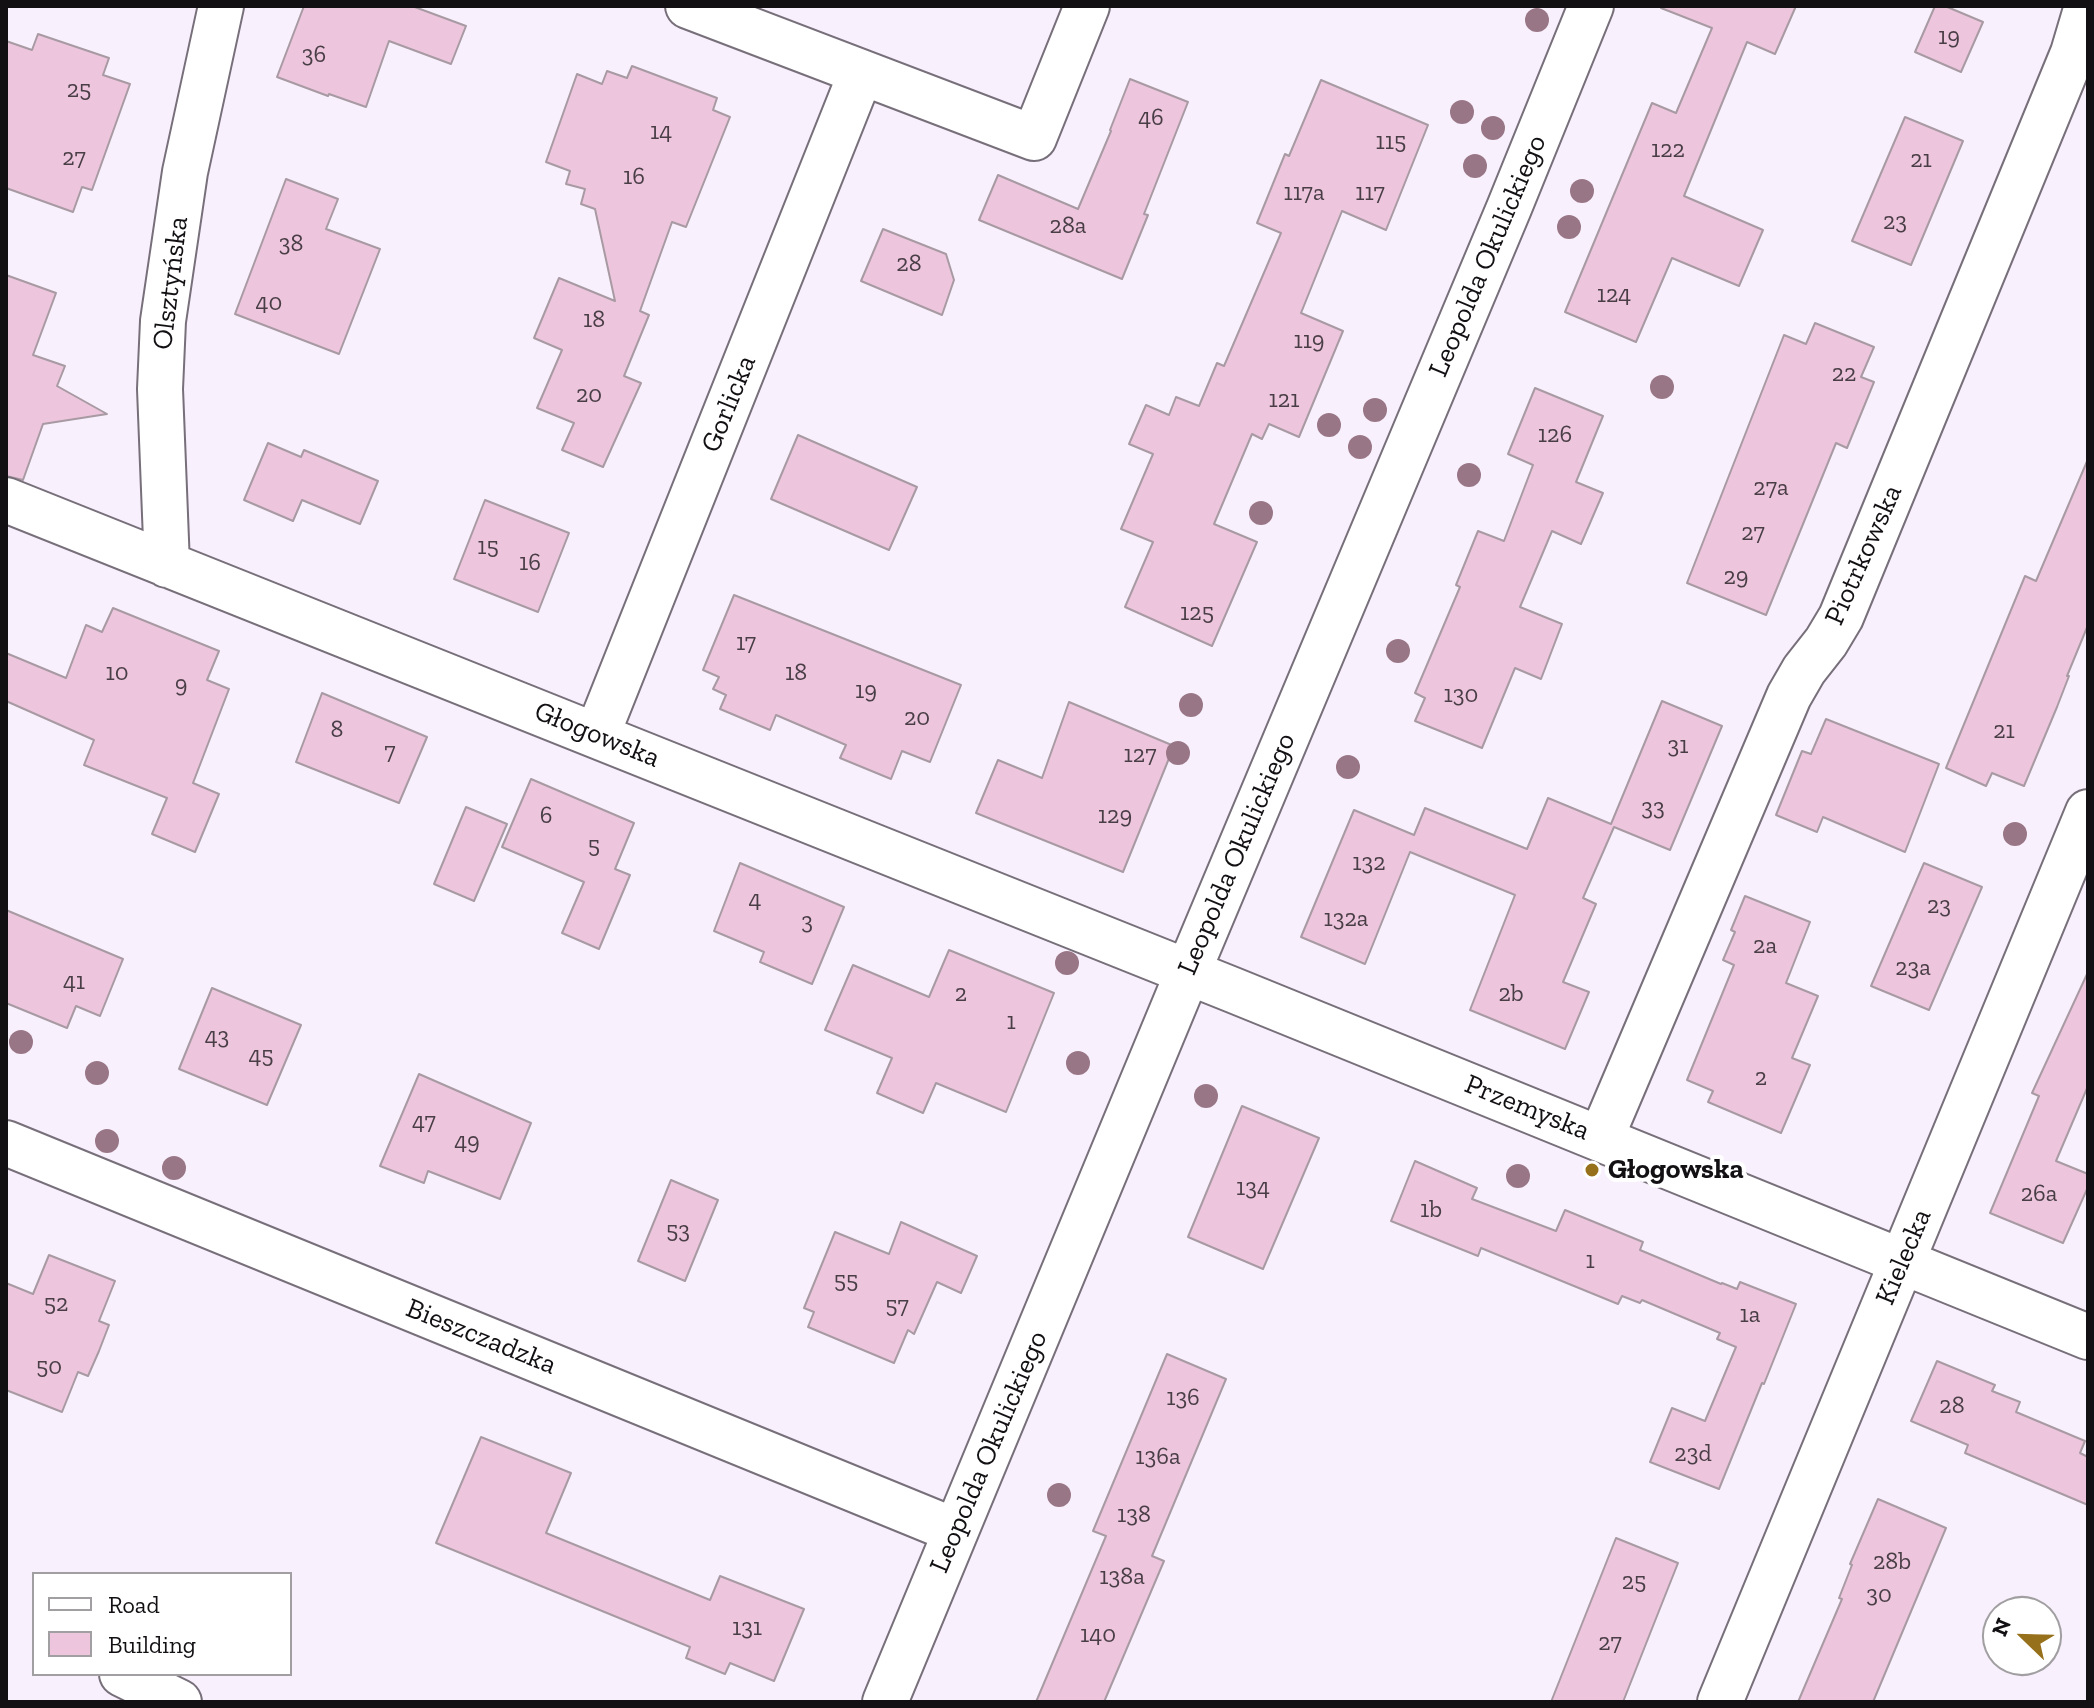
<!DOCTYPE html>
<meta charset="utf-8">
<style>
body{margin:0}
#map{position:relative;width:2094px;height:1708px;overflow:hidden;background:#f9f0fd;font-family:"Zilla Slab",serif}
canvas{display:block}
.frame{position:absolute;inset:0;border:8px solid #131014;pointer-events:none}
.legend{position:absolute;left:32px;top:1572px;width:260px;height:104px;box-sizing:border-box;background:#fff;border:2px solid #a19fa1;margin:0;padding:10px 14px;list-style:none;font-size:24px;color:#131014}
.legend li{display:flex;align-items:center;gap:16px;height:40px}
.legend b{width:40px;border:2px solid #a19fa1}
.north{position:absolute;left:1982px;top:1596px;width:80px;height:80px;box-sizing:border-box;background:#fff;border:2px solid #a19fa1;border-radius:50%;rotate:293deg;font-size:22px;font-weight:700;line-height:32px;text-align:center;color:#131014}
.north::after{content:'';display:block;margin:auto;width:28px;height:36px;background:#97701b;clip-path:polygon(50% 0,100% 100%,50% 72%,0 100%)}
</style>
<div id="map">
<canvas width="2094" height="1708"></canvas>
<div class="frame"></div>
<ul class="legend">
<li><b style="height:10px;background:#fff"></b>Road</li>
<li><b style="height:22px;background:#edc6de"></b>Building</li>
</ul>
<div class="north">N</div>
</div>
<script>
const g = document.querySelector('canvas').getContext('2d');
g.lineJoin = 'round';
function fill(path, color) {
  g.fillStyle = color;
  g.fill(path, 'evenodd');
}
function shape(rows) {
  const path = new Path2D();
  for (const r of rows) {
    path.moveTo(r[0], r[1]);
    for (let i = 2; i < r.length; i += 2) path.lineTo(r[i], r[i + 1]);
  }
  return path;
}
function strokePath(path, color, width, dash) {
  g.strokeStyle = color;
  g.lineWidth = width;
  g.lineCap = dash ? 'butt' : 'round';
  g.setLineDash(dash || []);
  g.stroke(path);
}
function label(font, color, halo, rows, align = 'center') {
  g.font = font + ' "Zilla Slab",serif';
  g.lineWidth = 8;
  g.setLineDash([]);
  g.textBaseline = 'middle';
  g.strokeStyle = halo;
  g.fillStyle = color;
  for (const [text, x, y, turn = 0] of rows) {
    g.save();
    g.translate(x, y);
    g.rotate((+turn || 0) * Math.PI / 180);
    g.textAlign = isNaN(turn) ? turn : align;
    if (halo) g.strokeText(text, 0, 0);
    g.fillText(text, 0, 0);
    g.restore();
  }
}
const building = shape([
 [304,6,412,6,466,26,451,64,389,41,366,107,329,94,328,96,277,77,304,6],
 [1662,6,1796,6,1775,54,1747,42,1684,196,1763,230,1739,286,1672,258,1636,342,1565,312,1652,103,1676,113,1712,28,1661,8,1662,6],
 [1935,6,1945,6,1983,22,1961,72,1915,52,1935,6],
 [38,34,109,58,103,75,130,84,92,190,82,187,73,212,6,188,6,41,32,50,38,34],
 [632,66,717,98,713,110,730,117,686,227,672,222,640,311,649,315,624,376,641,383,603,467,562,450,574,423,537,408,562,350,534,338,559,278,615,301,595,209,581,204,585,189,566,184,570,171,546,162,577,74,602,84,607,71,627,78,632,66],
 [1130,79,1188,102,1144,214,1148,215,1122,279,979,220,998,175,1078,209,1111,131,1110,130,1130,79],
 [1321,80,1428,125,1386,230,1342,211,1301,313,1343,331,1299,437,1269,424,1262,439,1252,434,1214,524,1257,542,1212,646,1125,607,1153,542,1121,529,1153,454,1129,444,1146,405,1169,415,1176,397,1199,406,1217,363,1224,366,1281,233,1257,223,1285,154,1289,156,1321,80],
 [1905,117,1963,141,1911,265,1852,241,1905,117],
 [286,179,338,199,326,229,380,249,339,354,235,314,286,179],
 [883,229,946,254,954,280,942,315,861,281,883,229],
 [6,275,56,293,33,355,65,366,57,386,107,414,43,424,23,480,6,476,6,275],
 [1815,323,1874,347,1861,377,1874,382,1847,448,1836,443,1766,615,1687,583,1784,335,1806,344,1815,323],
 [1535,388,1603,416,1576,482,1603,493,1581,544,1552,531,1520,607,1562,624,1541,679,1515,668,1482,748,1415,721,1425,698,1415,693,1460,587,1456,585,1478,531,1504,541,1533,465,1508,454,1535,388],
 [798,435,917,487,889,550,771,499,798,435],
 [268,443,301,457,304,450,378,481,360,524,302,500,293,521,244,500,268,443],
 [2088,459,2088,625,2067,676,2069,676,2057,707,2024,786,1992,773,1986,786,1946,768,2025,576,2036,581,2088,459],
 [485,500,569,533,538,612,454,579,485,500],
 [734,595,961,685,930,762,902,751,891,779,840,758,846,745,776,715,770,730,720,709,726,695,713,689,719,677,703,670,734,595],
 [113,608,219,651,207,680,229,689,193,783,219,794,195,852,152,834,167,798,84,765,94,740,6,701,6,653,66,678,86,625,102,632,113,608],
 [322,693,427,737,399,803,296,762,322,693],
 [1662,701,1722,726,1670,850,1614,827,1583,898,1596,904,1563,982,1589,992,1565,1049,1470,1010,1515,895,1410,852,1365,964,1301,937,1354,810,1414,835,1425,808,1527,849,1548,798,1611,824,1662,701],
 [1069,702,1174,746,1123,872,976,813,998,760,1042,778,1069,702],
 [1826,719,1939,764,1905,852,1823,817,1817,832,1776,815,1802,751,1811,754,1826,719],
 [531,779,634,823,615,869,630,875,599,949,562,933,584,882,502,847,531,779],
 [466,807,507,824,474,901,434,884,466,807],
 [740,863,844,907,812,984,760,962,764,952,714,931,740,863],
 [1924,863,1982,887,1929,1010,1871,986,1924,863],
 [1745,896,1810,922,1786,983,1818,996,1792,1058,1810,1065,1781,1133,1708,1102,1713,1091,1687,1080,1734,965,1723,960,1735,932,1731,930,1745,896],
 [6,910,123,959,100,1016,76,1006,67,1028,6,1003,6,910],
 [949,950,1054,993,1006,1112,936,1083,923,1113,877,1093,892,1058,825,1030,853,965,929,997,949,950],
 [2088,972,2088,1086,2056,1161,2088,1174,2088,1187,2063,1243,1990,1213,2039,1096,2032,1093,2088,972],
 [212,988,301,1025,267,1105,179,1069,212,988],
 [419,1074,531,1123,500,1199,428,1171,424,1183,380,1166,419,1074],
 [1242,1106,1319,1138,1263,1269,1188,1237,1242,1106],
 [1415,1161,1477,1188,1472,1199,1556,1231,1565,1210,1643,1242,1640,1250,1721,1284,1722,1283,1737,1289,1740,1282,1796,1304,1764,1384,1762,1383,1719,1489,1650,1462,1672,1408,1705,1421,1736,1347,1717,1339,1720,1333,1642,1300,1640,1303,1622,1296,1618,1304,1481,1248,1478,1256,1391,1221,1415,1161],
 [671,1180,718,1200,685,1281,638,1261,671,1180],
 [901,1222,977,1256,961,1293,937,1282,914,1334,908,1330,894,1363,808,1327,814,1312,804,1308,835,1232,889,1254,901,1222],
 [49,1255,115,1281,99,1321,109,1325,99,1351,88,1376,78,1372,62,1412,6,1390,6,1283,33,1294,49,1255],
 [1167,1354,1226,1379,1152,1556,1164,1561,1104,1702,1036,1702,1106,1536,1093,1531,1167,1354],
 [1937,1361,1995,1385,1992,1391,2020,1402,2016,1412,2085,1441,2080,1453,2088,1457,2088,1505,1965,1453,1968,1445,1911,1421,1937,1361],
 [481,1437,571,1473,546,1533,710,1600,720,1576,804,1609,774,1681,730,1663,725,1674,686,1658,690,1647,436,1543,481,1437],
 [1878,1499,1946,1528,1873,1702,1798,1702,1842,1599,1839,1598,1852,1565,1850,1564,1878,1499],
 [1616,1538,1678,1563,1653,1626,1623,1702,1551,1702,1616,1538]
]);
fill(building, '#edc6de');
strokePath(building, '#a89aa3', 2);
const minor = shape([
 [688,6,1034,138,1087,6],
 [6,500,1233,990,2088,1337],
 [167,565,160,389,163,321,185,172,221,6],
 [597,735,861,73],
 [1601,1138,1789,696,1804,670,1826,642,1841,617,2073,53,2087,6],
 [6,1143,956,1531],
 [122,1674,179,1702],
 [885,1702,1188,972,1509,208,1591,6],
 [1720,1702,2088,812]
]);
strokePath(minor, '#776f7a', 48);
strokePath(minor, '#fff', 44);
g.fillStyle = '#997686';
for (const [x, y] of [
 [1537,20],
 [1462,112],
 [1493,128],
 [1475,166],
 [1582,191],
 [1569,227],
 [1662,387],
 [1375,410],
 [1329,425],
 [1360,447],
 [1469,475],
 [1261,513],
 [1398,651],
 [1191,705],
 [1178,753],
 [1348,767],
 [2015,834],
 [1067,963],
 [21,1042],
 [1078,1063],
 [97,1073],
 [1206,1096],
 [107,1141],
 [174,1168],
 [1518,1176],
 [1059,1495]
]) {
  g.beginPath();
  g.arc(x, y, 12, 0, 2 * Math.PI);
  g.fill();
}
for (const [x, y, r, color] of [
 [1592,1170,8,"#97701b"]
]) {
  const dot = new Path2D();
  dot.arc(x, y, r, 0, 2 * Math.PI);
  g.fillStyle = color;
  g.fill(dot);
  strokePath(dot, '#fff', 3);
}
label('24px', '#4a3e46', null, [
 ["19",1949,37],
 ["36",314,55],
 ["25",79,90],
 ["46",1151,118],
 ["14",661,132],
 ["115",1391,142],
 ["122",1668,150],
 ["27",74,158],
 ["21",1921,160],
 ["16",634,177],
 ["117a",1304,193],
 ["117",1370,193],
 ["23",1895,222],
 ["28a",1068,226],
 ["38",291,244],
 ["28",909,264],
 ["124",1614,295],
 ["40",269,303],
 ["18",594,320],
 ["119",1309,341],
 ["22",1844,374],
 ["20",589,395],
 ["121",1284,400],
 ["126",1555,435],
 ["27a",1771,488],
 ["27",1753,533],
 ["15",488,547],
 ["16",530,563],
 ["29",1736,577],
 ["125",1197,613],
 ["17",746,643],
 ["10",117,673],
 ["18",796,673],
 ["9",181,685],
 ["19",866,691],
 ["130",1461,695],
 ["20",917,718],
 ["8",337,730],
 ["21",2004,731],
 ["31",1678,746],
 ["7",390,752],
 ["127",1140,755],
 ["33",1653,808],
 ["6",546,816],
 ["129",1115,816],
 ["5",594,846],
 ["132",1369,863],
 ["4",755,900],
 ["23",1939,906],
 ["132a",1346,919],
 ["3",807,922],
 ["2a",1765,946],
 ["23a",1913,968],
 ["41",74,982],
 ["2",961,994],
 ["2b",1511,994],
 ["1",1011,1022],
 ["43",217,1037],
 ["45",261,1056],
 ["2",1761,1078],
 ["47",424,1122],
 ["49",467,1142],
 ["134",1253,1188],
 ["26a",2039,1194],
 ["1b",1431,1210],
 ["53",678,1231],
 ["1",1590,1261],
 ["55",846,1281],
 ["52",56,1304],
 ["57",897,1306],
 ["1a",1750,1315],
 ["50",49,1367],
 ["136",1183,1398],
 ["28",1952,1406],
 ["23d",1693,1454],
 ["136a",1158,1457],
 ["138",1134,1515],
 ["28b",1892,1562],
 ["138a",1122,1577],
 ["25",1634,1582],
 ["30",1879,1595],
 ["131",747,1628],
 ["140",1098,1635],
 ["27",1610,1643]
]);
label('28px', '#131014', '#fff', [
 ["Leopolda Okulickiego",1488,256,-67],
 ["Olsztyńska",171,283,-83],
 ["Gorlicka",729,404,-68],
 ["Piotrkowska",1864,555,-66],
 ["Głogowska",597,735,22],
 ["Leopolda Okulickiego",1237,854,-67],
 ["Przemyska",1527,1108,22],
 ["Kielecka",1904,1257,-67],
 ["Bieszczadzka",481,1337,22],
 ["Leopolda Okulickiego",989,1452,-67]
]);
label('bold 28px', '#131014', '#fff', [
 ["Głogowska",1608,1170]
], 'left');
</script>
